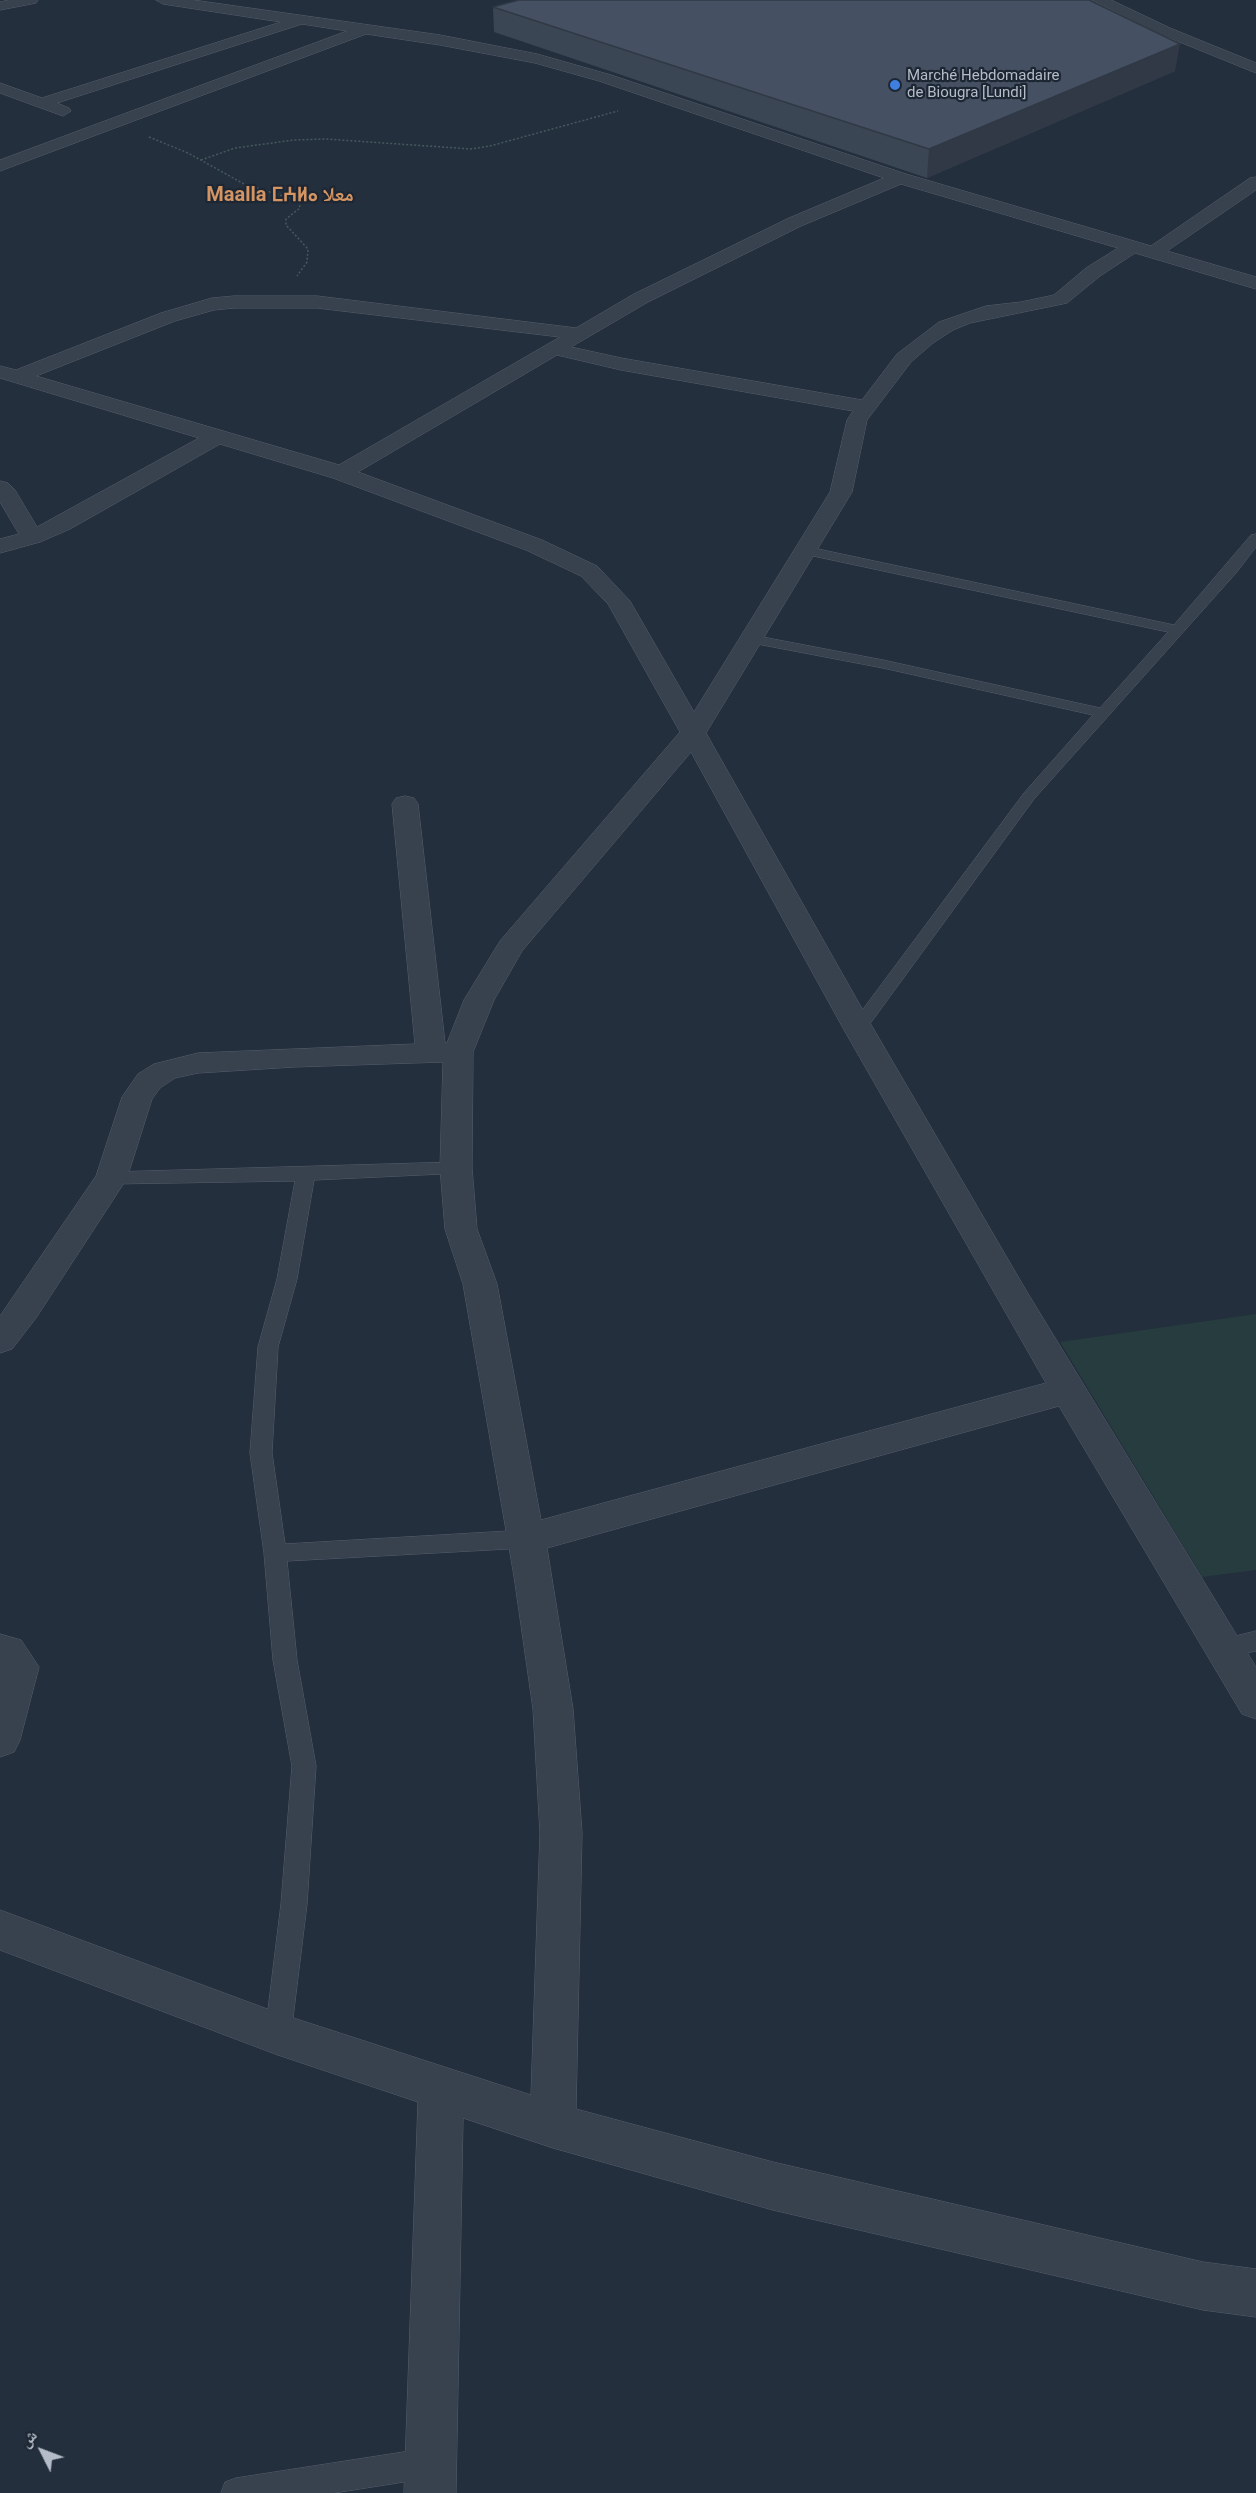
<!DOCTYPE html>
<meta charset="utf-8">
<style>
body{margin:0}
#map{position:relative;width:1256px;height:2493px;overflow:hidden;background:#242f3e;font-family:Roboto,"Noto Naskh Arabic",sans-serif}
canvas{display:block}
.north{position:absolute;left:12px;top:2421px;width:60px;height:60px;-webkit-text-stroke:4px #1d2633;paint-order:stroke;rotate:312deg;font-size:16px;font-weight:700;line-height:24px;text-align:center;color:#b4bcc9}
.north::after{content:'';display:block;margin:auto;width:21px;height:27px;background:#b4bcc9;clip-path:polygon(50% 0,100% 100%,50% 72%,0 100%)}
</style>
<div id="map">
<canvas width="1256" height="2493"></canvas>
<div class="north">ش</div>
</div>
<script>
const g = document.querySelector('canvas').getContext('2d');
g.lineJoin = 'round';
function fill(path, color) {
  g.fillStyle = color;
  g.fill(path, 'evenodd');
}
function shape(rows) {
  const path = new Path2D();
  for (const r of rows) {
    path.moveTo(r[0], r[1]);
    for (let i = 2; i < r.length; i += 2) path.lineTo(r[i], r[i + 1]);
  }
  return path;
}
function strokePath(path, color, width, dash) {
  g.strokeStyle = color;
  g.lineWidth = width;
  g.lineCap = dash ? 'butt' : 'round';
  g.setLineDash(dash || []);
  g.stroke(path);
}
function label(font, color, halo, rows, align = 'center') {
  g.font = font + ' Roboto,"Noto Naskh Arabic","Noto Sans Tifinagh",sans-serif';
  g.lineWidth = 4.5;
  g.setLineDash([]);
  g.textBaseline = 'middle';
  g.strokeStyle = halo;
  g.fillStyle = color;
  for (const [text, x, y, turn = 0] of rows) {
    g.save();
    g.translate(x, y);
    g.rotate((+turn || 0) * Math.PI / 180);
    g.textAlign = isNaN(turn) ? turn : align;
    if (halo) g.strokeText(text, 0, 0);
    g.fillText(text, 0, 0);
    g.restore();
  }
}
fill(shape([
 [1256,1314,1256,1570,1202,1577,1060,1342]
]), '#263c3f');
const service = shape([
 [1256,534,1256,547,1236,573,1034,799,864,1032,852,1032,849,1028,852,1024,1024,793,1093,715,883,668,752,643,747,642,745,639,747,636,752,635,883,660,1100,708,1168,632,804,554,797,550,799,547,804,546,1174,625,1251,535,1256,534],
 [456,1162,463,1163,465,1168,463,1173,314,1180,297,1279,278,1347,272,1453,285,1544,526,1530,534,1533,537,1539,534,1545,526,1548,287,1561,297,1660,316,1766,307,1904,291,2034,287,2043,278,2047,269,2043,265,2034,281,1904,292,1766,273,1660,264,1553,250,1453,258,1347,277,1279,295,1181,111,1184,104,1183,102,1178,104,1173,111,1172,456,1162],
 [1256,1631,1256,1651,1223,1658,1215,1655,1211,1648,1215,1641,1256,1631],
 [429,2448,440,2452,444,2463,440,2474,429,2478,334,2493,221,2493,225,2482,236,2478,429,2448]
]);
const minor = shape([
 [9,0,38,0,36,3,0,10,0,2,9,0],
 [156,0,193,0,440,35,537,54,611,75,906,174,1151,246,1250,178,1256,177,1256,190,1167,251,1256,277,1256,289,1135,253,1100,276,1067,303,970,323,953,330,933,343,911,362,867,420,852,492,706,733,873,1028,1027,1292,1256,1667,1256,1719,1242,1714,1059,1406,547,1548,573,1709,582,1833,576,2109,773,2162,1203,2262,1256,2269,1256,2317,1203,2310,773,2210,553,2148,463,2118,456,2493,404,2493,418,2102,278,2055,0,1950,0,1910,278,2013,531,2095,540,1833,533,1709,514,1576,463,1284,445,1229,440,1168,443,1062,294,1067,198,1073,175,1078,160,1088,152,1099,127,1178,122,1186,36,1318,12,1349,0,1353,0,1316,96,1176,122,1097,138,1074,154,1064,198,1053,415,1044,392,804,396,798,405,796,414,798,418,804,445,1043,447,1043,464,1000,500,941,680,732,608,604,581,576,526,550,333,478,220,444,70,529,40,542,0,553,0,539,19,534,0,502,0,481,8,483,15,490,37,527,199,438,0,378,0,366,16,370,161,313,212,298,234,296,317,296,576,328,634,294,789,218,884,178,599,81,535,63,440,45,366,34,0,171,0,160,347,31,302,24,57,103,69,108,71,111,63,116,0,93,0,83,42,98,281,22,163,4,156,0],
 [901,184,1118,248,1086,268,1054,295,1021,302,986,306,939,322,897,354,862,400,621,358,571,347,648,302,801,226,901,184],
 [234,308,317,308,560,337,339,465,36,376,175,321,214,310,234,308],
 [557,355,621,370,853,411,847,420,830,492,694,712,630,601,597,566,542,540,358,472,557,355],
 [691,752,843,1028,1046,1383,541,1520,497,1284,477,1229,472,1168,473,1052,494,1000,522,951,691,752],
 [0,1634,21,1640,39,1667,20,1740,14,1752,0,1757,0,1634]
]);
const tertiary = shape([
 [1092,0,1111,0,1170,28,1256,63,1256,73,1160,34,1092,0]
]);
strokePath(service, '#565f6c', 1);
strokePath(minor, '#565f6c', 1);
strokePath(tertiary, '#565f6c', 1);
strokePath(shape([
 [149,137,188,153,244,184,299,201,300,208,286,219,286,225,308,249,307,262,297,276],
 [201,160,235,148,294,140,326,139,471,149,490,146,618,111]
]), '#44595c', 1.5, [2, 2]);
fill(service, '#38414e');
fill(minor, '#38414e');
fill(tertiary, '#38414e');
fill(shape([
 [493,7,1175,71,927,178,494,32]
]), '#3b4654');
fill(shape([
 [1180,44,1175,71,927,178,929,149]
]), '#303945');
const building = shape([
 [519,0,1089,0,1180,44,929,149,493,7,519,0]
]);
fill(building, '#455162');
strokePath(building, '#303945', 1.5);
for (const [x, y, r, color] of [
 [895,85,6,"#3f7fe0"]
]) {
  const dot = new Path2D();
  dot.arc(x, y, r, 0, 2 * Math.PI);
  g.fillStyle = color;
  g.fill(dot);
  strokePath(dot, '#1d2633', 2);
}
label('15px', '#b4bcc9', '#1d2633', [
 ["Marché Hebdomadaire",907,76],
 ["de Biougra [Lundi]",907,93]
], 'left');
label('bold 20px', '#d59563', '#1d2633', [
 ["Maalla ⵎⵄⵍⴰ معلا",280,196]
]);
</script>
